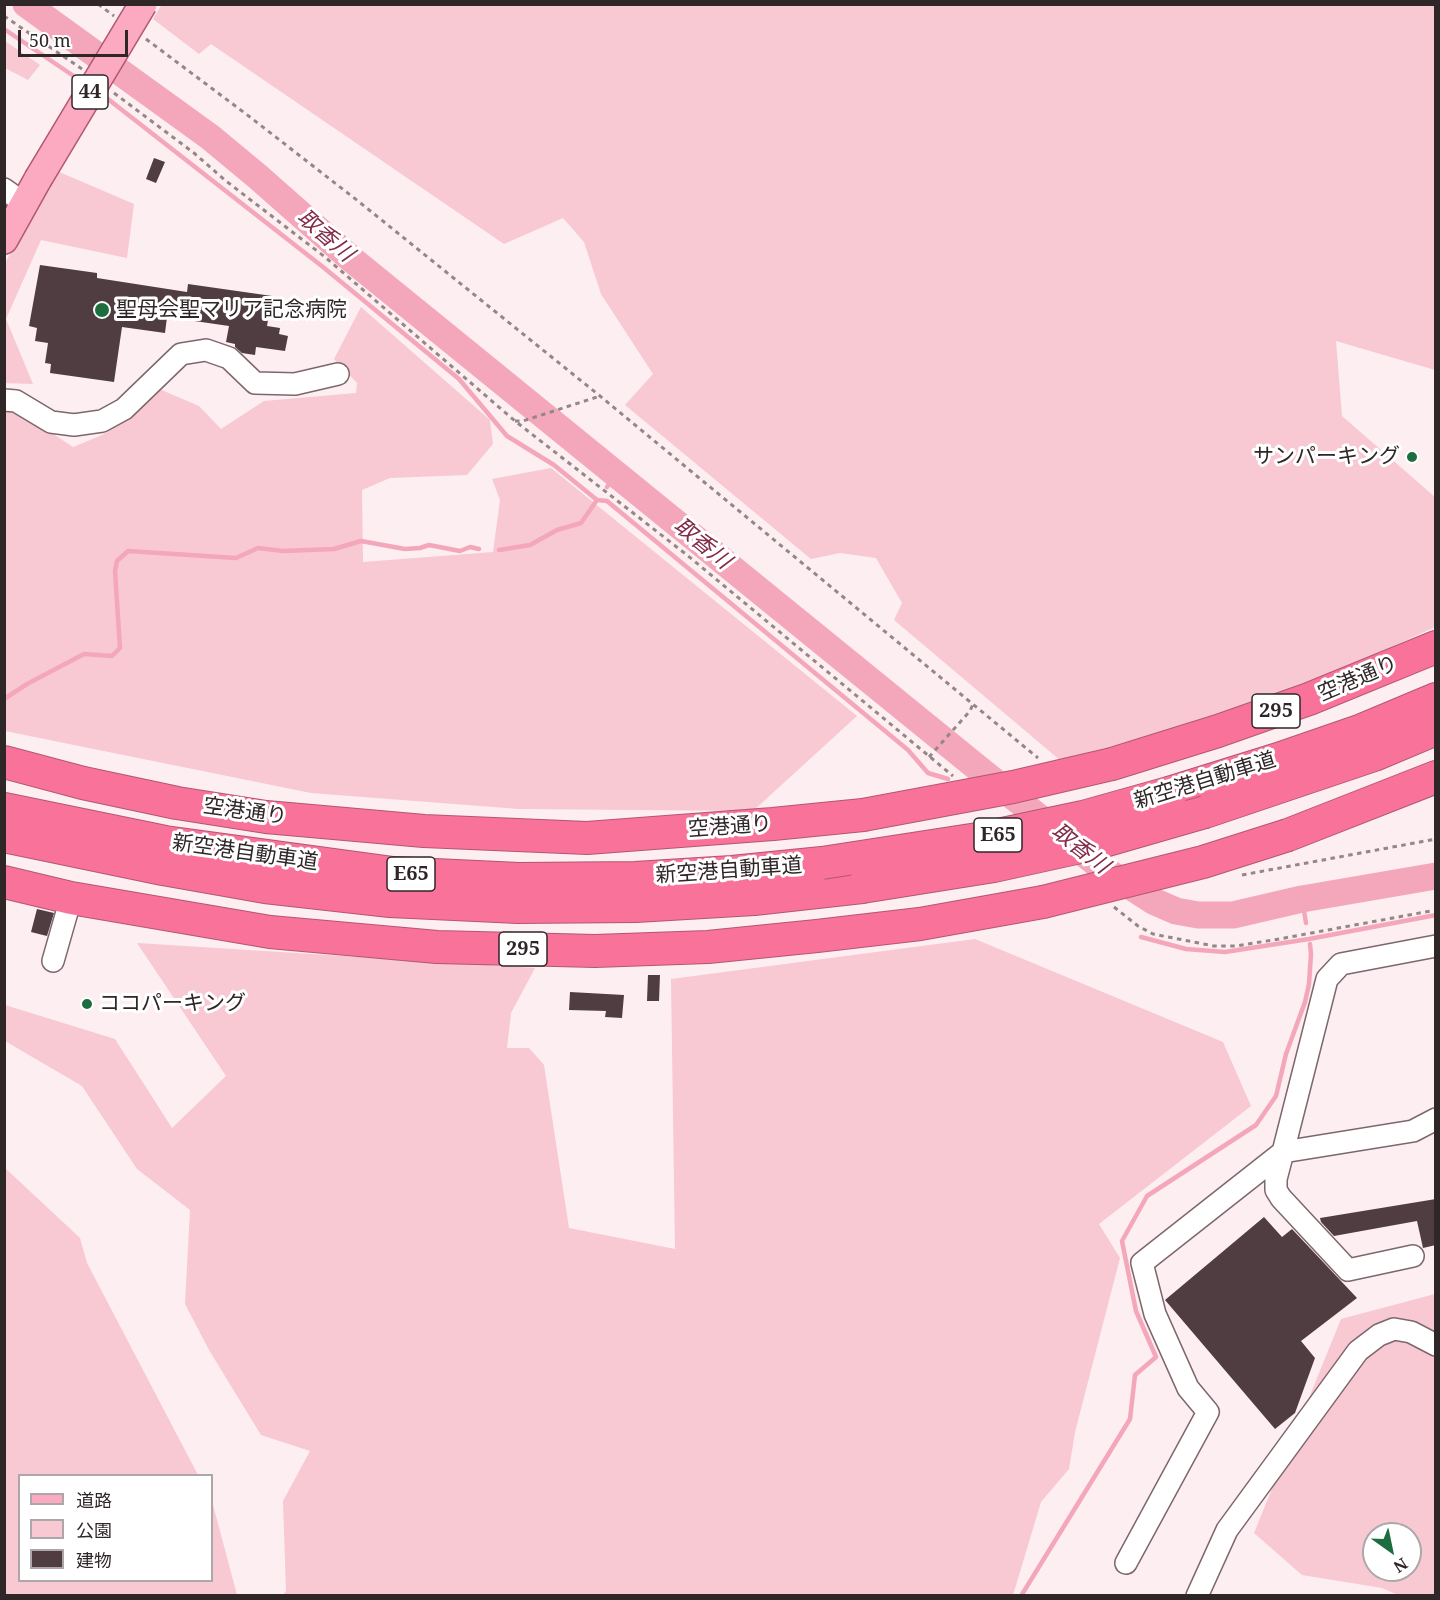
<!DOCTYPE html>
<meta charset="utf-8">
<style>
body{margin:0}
#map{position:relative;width:1440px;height:1600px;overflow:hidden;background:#fdeef1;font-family:"Noto Serif","Noto Sans JP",serif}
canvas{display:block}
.frame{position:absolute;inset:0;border:6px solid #2f2628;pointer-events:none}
.legend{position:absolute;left:18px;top:1474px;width:195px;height:108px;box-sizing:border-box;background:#fff;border:2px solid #aca8a9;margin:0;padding:8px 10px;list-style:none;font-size:18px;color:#2f2628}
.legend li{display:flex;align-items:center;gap:12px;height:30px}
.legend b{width:30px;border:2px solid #aca8a9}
.north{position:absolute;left:1362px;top:1522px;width:60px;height:60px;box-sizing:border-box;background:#fff;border:2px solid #aca8a9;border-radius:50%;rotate:147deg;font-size:16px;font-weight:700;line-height:24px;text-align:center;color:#2f2628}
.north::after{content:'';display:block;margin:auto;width:21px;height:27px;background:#1c6e3f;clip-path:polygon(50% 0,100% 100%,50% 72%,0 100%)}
.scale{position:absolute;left:18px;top:30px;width:110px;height:27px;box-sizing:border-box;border:3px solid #2f2628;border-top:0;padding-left:8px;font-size:18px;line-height:21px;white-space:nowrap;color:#2f2628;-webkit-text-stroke:4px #fff;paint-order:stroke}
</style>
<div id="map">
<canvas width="1440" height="1600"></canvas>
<div class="frame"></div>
<ul class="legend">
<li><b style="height:8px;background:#fbaac2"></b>道路</li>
<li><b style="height:16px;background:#f8c8d3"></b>公園</li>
<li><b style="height:16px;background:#503d41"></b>建物</li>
</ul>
<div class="north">N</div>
<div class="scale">50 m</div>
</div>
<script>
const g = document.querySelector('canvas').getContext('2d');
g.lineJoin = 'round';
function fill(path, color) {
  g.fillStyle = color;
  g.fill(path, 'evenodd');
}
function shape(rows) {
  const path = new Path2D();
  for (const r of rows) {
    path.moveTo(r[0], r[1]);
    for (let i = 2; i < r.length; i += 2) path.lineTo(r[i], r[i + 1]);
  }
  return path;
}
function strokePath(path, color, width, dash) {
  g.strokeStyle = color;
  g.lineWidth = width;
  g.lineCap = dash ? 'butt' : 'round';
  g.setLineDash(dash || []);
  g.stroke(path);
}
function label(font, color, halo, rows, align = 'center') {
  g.font = font + ' "Noto Serif","Noto Sans JP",serif';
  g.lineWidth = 6;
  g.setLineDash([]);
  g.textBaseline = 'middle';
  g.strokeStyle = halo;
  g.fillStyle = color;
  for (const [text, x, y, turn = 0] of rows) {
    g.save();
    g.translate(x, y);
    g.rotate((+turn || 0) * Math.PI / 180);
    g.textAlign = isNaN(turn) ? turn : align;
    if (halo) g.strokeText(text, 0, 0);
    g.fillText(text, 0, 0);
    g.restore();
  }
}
fill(shape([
 [162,4,1435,5,1435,370,1336,341,1342,416,1435,497,1435,627,1322,679,1197,721,1061,761,894,620,902,603,876,558,840,553,811,559,625,405,653,374,601,294,584,242,563,218,504,244,211,44,199,54,153,19],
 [5,41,40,65,28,80,5,68],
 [57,171,134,204,127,258,41,240,6,319,33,384,5,383,5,263],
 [361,307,490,420,493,444,467,475,390,478,362,490,363,562,493,552,500,500,492,479,551,468,857,716,753,811,519,809,311,793,5,731,4,407,11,406,73,447,100,436,121,424,157,388,199,406,221,429,264,401,356,393,357,383,334,359],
 [975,939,1223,1042,1251,1106,1099,1224,1120,1258,1075,1432,1069,1469,1041,1502,1013,1595,283,1595,286,1591,283,1501,310,1451,261,1435,209,1350,185,1304,190,1210,137,1169,82,1086,5,1041,5,1005,115,1039,172,1128,226,1076,137,943,535,968,511,1013,507,1048,529,1048,544,1065,569,1228,675,1249,671,979],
 [4,1167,80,1238,87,1263,198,1475,20,1476,20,1580,212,1580,212,1501,237,1595,5,1595],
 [1435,1294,1435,1595,1398,1595,1382,1588,1302,1575,1254,1533,1341,1319],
 [1374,1534,1410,1534,1410,1570,1374,1570]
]), '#f8c8d3');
strokePath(shape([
 [4,29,84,83],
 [99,92,323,267,459,379,507,436,554,465,597,500,607,501,908,750,928,773,948,779],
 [607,487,616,475],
 [499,550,530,545,557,530,581,523,597,500],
 [4,699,27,684,84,654,112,656,120,648,115,571,117,561,128,551,236,558,258,548,283,551,334,549,361,541,405,549,420,548,429,545,460,551,470,547,479,549],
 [1302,899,1306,923],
 [1141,937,1186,949,1225,952,1309,939,1436,915],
 [1021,1596,1130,1419,1135,1375,1156,1357,1136,1311,1122,1241,1147,1196,1256,1125,1276,1096,1286,1054,1305,1002,1309,984,1311,954,1310,944]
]), '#f4a7ba', 4.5);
strokePath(shape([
 [26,4,210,137,257,176,350,258,974,765,1102,868,1153,901,1176,911,1198,915,1233,915,1302,899,1436,876]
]), '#f4a7ba', 27);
fill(shape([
 [154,158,165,162,156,183,146,179],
 [40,265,97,273,97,278,187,292,188,284,272,296,267,326,280,328,279,334,288,336,285,351,256,347,255,355,242,353,235,347,235,344,226,342,229,326,167,317,165,333,122,327,114,382,50,373,51,364,45,363,48,343,35,341,37,328,29,326],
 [37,909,54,913,47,936,31,932],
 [648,975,660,975,659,1001,647,1001],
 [570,992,624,995,622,1018,605,1017,606,1011,569,1010],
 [1436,1199,1436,1245,1423,1248,1417,1221,1334,1236,1321,1222,1320,1218],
 [1264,1217,1282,1237,1292,1229,1357,1298,1301,1341,1315,1358,1295,1413,1275,1429,1165,1300]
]), '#503d41');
const minor = shape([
 [4,189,25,204],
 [4,400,16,401,51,422,74,425,102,421,124,409,181,354,206,350,229,358,255,383,295,384,338,374],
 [1436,946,1341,964,1327,979,1283,1152,1413,1131,1436,1119],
 [53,961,71,898],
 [1283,1152,1276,1179,1276,1190,1281,1198,1348,1270,1413,1256],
 [1126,1563,1208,1412,1188,1388,1155,1314,1142,1263,1283,1152],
 [1197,1596,1227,1530,1358,1351,1379,1335,1394,1329,1411,1332,1436,1345]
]);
const major = shape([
 [4,240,38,179]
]);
const highway = shape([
 [4,762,83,783,177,803,266,817,424,831,587,838,773,824,863,815],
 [1112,764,1218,731,1309,699,1436,647],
 [1172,792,1278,759,1362,730,1436,699],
 [4,809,165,842,393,873,519,879,635,878,732,872,822,863],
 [1205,812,1374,755,1436,729],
 [1288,835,1436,777],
 [4,836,163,869,265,887,390,901,518,907,636,906,754,899,862,887],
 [4,882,71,898,270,932,437,947,595,951,708,947,817,936,920,924,1043,902]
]);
strokePath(minor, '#7d676c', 24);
strokePath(major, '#b25772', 30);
strokePath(highway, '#b25772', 34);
strokePath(shape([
 [98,4,114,16],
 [4,16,82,69],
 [146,39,250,117,358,201,600,396,1038,758],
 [114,93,194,153,226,181,325,257,515,421,687,555,953,776],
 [515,421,523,421,600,396],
 [929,757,970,711,973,704],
 [1242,875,1436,839],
 [1114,907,1138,926,1153,934,1214,946,1236,946,1279,939,1436,910]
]), '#938789', 3, [4.5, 4.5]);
strokePath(minor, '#fff', 21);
strokePath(major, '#fbaac2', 27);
strokePath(highway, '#f9729a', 32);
const majorBridge = shape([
 [38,179,143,4]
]);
const highwayBridge = shape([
 [863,815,1013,787,1112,764],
 [822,863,984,838,1083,817,1172,792],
 [862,887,994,866,1094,844,1205,812],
 [1043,902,1203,862,1288,835]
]);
strokePath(majorBridge, '#b25772', 30, []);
strokePath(highwayBridge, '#b25772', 34, []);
strokePath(majorBridge, '#fbaac2', 27);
strokePath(highwayBridge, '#f9729a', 32);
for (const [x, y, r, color] of [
 [102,310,8,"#1c6e3f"],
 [1412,457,6,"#1c6e3f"],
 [87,1004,6,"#1c6e3f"]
]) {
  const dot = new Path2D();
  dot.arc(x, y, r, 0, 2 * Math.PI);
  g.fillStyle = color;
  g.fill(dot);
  strokePath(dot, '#fff', 2);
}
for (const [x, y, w] of [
 [90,92,36],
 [1276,711,48],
 [998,835,48],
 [411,874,48],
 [523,949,48]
]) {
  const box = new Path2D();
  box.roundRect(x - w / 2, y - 17, w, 34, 4.5);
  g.fillStyle = '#fff';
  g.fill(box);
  strokePath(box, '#2f2628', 1.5);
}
label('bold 20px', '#2f2628', null, [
 ["44",90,92],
 ["295",1276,711],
 ["E65",998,835],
 ["E65",411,874],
 ["295",523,949]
]);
label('21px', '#2f2628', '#fff', [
 ["聖母会聖マリア記念病院",116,310],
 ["サンパーキング",1400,457,"right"],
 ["ココパーキング",99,1004]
], 'left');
label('21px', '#2f2628', '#fff', [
 ["空港通り",1358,679,-23],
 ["新空港自動車道",1205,781,-17],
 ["空港通り",245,812,8],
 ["空港通り",730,827,-4],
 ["新空港自動車道",245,853,8],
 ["新空港自動車道",729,871,-4]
]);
label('italic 22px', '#832b48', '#fff', [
 ["取香川",325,236,41],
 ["取香川",702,544,39],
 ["取香川",1080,849,38]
]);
</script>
